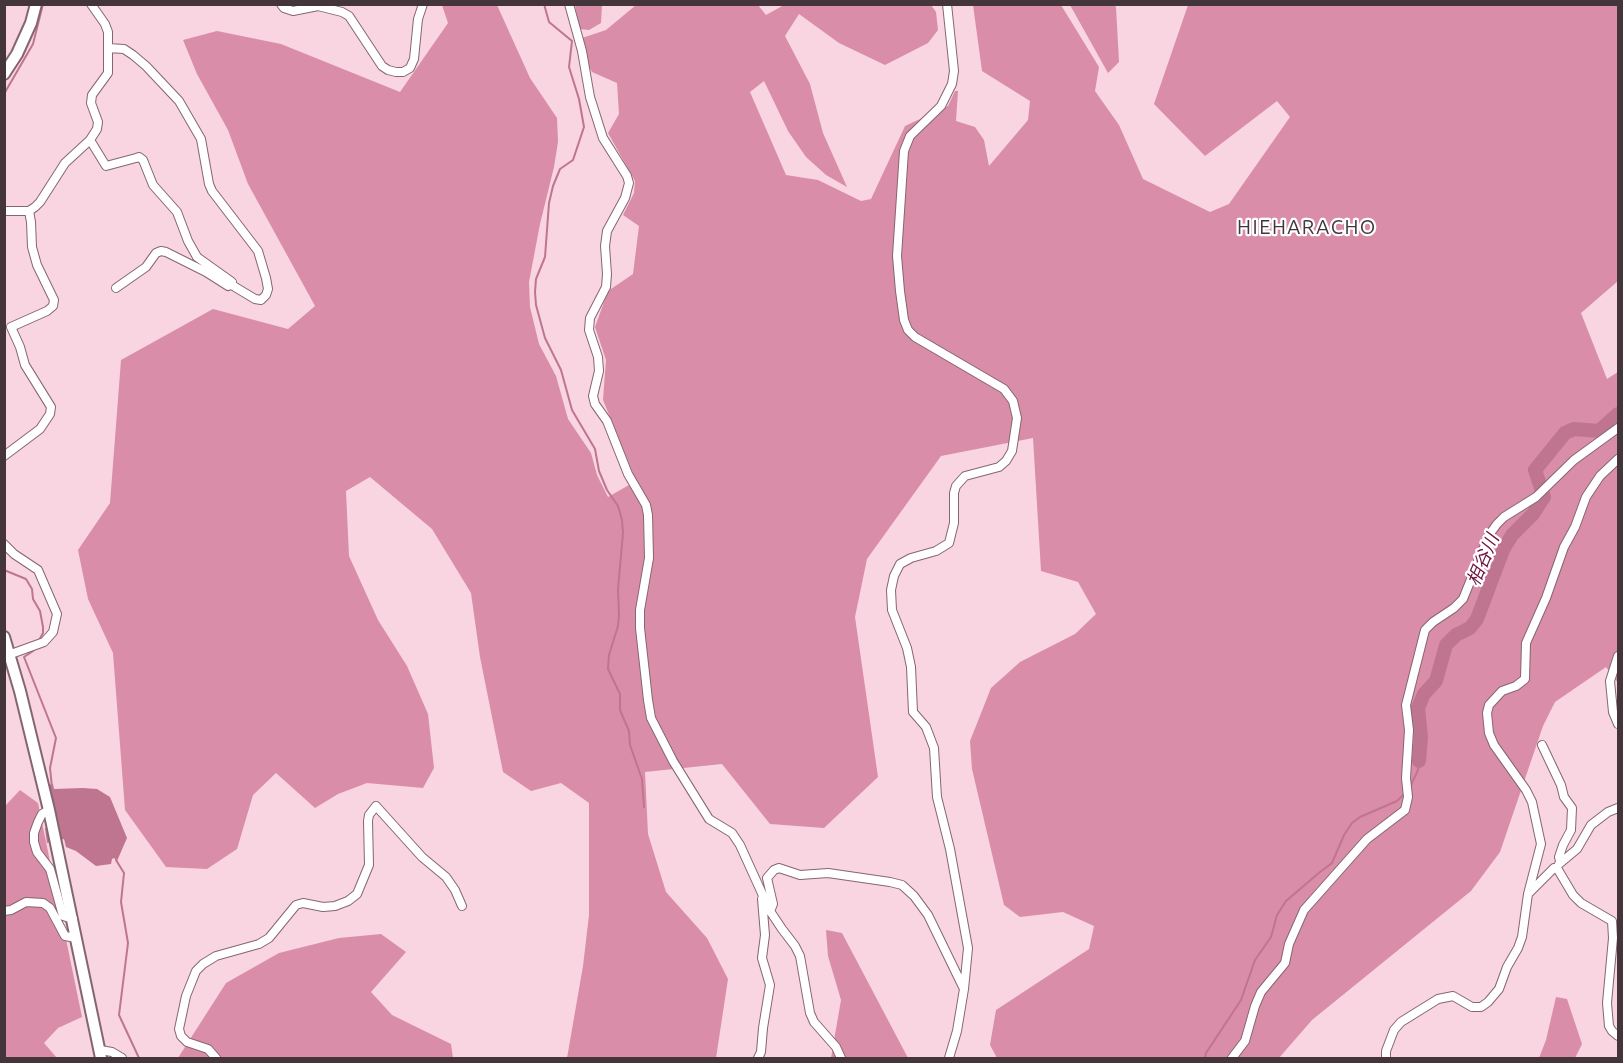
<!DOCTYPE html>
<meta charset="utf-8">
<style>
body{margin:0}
#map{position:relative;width:1623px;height:1063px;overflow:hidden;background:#f8d5e0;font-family:Ubuntu,sans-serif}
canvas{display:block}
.frame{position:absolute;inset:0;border:6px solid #433539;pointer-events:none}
</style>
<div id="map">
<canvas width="1623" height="1063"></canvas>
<div class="frame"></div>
</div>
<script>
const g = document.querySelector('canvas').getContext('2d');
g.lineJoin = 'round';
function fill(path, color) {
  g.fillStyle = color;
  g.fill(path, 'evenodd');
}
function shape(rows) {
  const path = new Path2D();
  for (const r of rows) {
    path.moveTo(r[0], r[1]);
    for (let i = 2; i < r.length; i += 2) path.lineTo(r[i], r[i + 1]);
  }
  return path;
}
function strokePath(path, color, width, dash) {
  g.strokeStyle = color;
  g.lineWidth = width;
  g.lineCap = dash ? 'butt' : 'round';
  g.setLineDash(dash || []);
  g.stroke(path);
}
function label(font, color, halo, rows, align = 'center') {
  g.font = font + ' Ubuntu,"Noto Sans JP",sans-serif';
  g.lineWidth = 4.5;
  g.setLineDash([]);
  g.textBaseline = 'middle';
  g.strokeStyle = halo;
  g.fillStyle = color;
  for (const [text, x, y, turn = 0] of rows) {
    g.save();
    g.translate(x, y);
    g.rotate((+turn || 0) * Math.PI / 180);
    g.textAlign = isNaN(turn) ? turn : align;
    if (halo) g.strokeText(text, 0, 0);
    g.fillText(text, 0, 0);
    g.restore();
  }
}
fill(shape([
 [442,5,497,5,530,78,557,118,558,142,554,167,540,224,529,282,530,307,539,344,556,376,568,419,591,453,597,475,608,497,636,481,603,400,606,360,595,327,608,291,633,274,639,226,623,215,634,193,635,181,608,133,619,114,617,83,592,72,586,61,582,38,606,30,636,5,758,5,766,15,784,5,931,5,936,12,938,30,928,43,885,65,839,43,799,14,785,36,810,84,823,133,847,187,826,175,806,157,788,131,764,81,750,92,786,175,818,180,861,201,871,199,905,126,948,106,955,91,958,91,956,121,975,127,984,140,989,166,1028,120,1030,101,982,71,973,5,1061,5,1099,67,1095,91,1119,125,1143,179,1210,212,1229,204,1290,117,1277,101,1205,156,1154,104,1188,5,1618,5,1618,281,1581,313,1607,379,1618,372,1618,683,1606,667,1555,702,1543,726,1500,852,1471,891,1312,1020,1279,1058,997,1058,990,1045,996,1010,1089,949,1094,926,1063,912,1020,917,1004,905,972,769,970,741,991,688,1020,662,1075,634,1096,614,1078,582,1041,571,1033,438,941,456,867,559,855,617,878,777,824,828,770,824,722,764,645,772,648,834,666,892,707,938,728,979,716,1058,567,1058,583,966,589,915,589,803,561,783,531,791,503,772,480,657,471,593,432,529,370,477,346,491,349,556,378,620,407,666,428,714,434,768,423,788,367,783,338,794,315,808,276,773,253,795,237,849,207,869,166,867,125,810,113,653,88,599,78,550,110,503,121,360,213,309,288,329,315,306,248,184,228,130,197,74,183,40,217,31,281,44,400,92,448,23],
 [575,5,602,5,601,23,589,30,579,29],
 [1070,5,1114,5,1116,7,1119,62,1108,73],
 [20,790,38,803,82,1017,58,1028,44,1043,57,1058,5,1058,5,806],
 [826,930,842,933,908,1058,831,1058,841,1000,828,956],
 [381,934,406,952,371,992,392,1015,451,1044,453,1058,178,1058,226,983,279,953,339,938],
 [1556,997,1567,999,1582,1044,1575,1058,1539,1058,1546,1040]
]), '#da8da9');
fill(shape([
 [53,784,54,789,83,788,97,789,110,797,127,838,117,861,114,858,112,859,111,864,96,866,76,851,66,847,64,839,47,843,45,828,57,825,48,785]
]), '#bf7590');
strokePath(shape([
 [544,4,549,22,572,41,569,67,579,99,584,127,573,160,560,169,553,186,549,203,545,257,536,279,535,292,536,305,545,338,561,370,572,410,595,449,599,471,607,490,618,506,622,520,623,533,618,589,619,615,618,626,609,655,608,669,620,694,620,710,629,731,630,745,642,779,644,807],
 [4,94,33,44,43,4],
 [4,570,26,579,32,589,33,599,40,611,43,627,43,633,38,642],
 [35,647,33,651,24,657,56,738,50,768,52,787],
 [1410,787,1418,770,1419,761],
 [116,860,124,873,121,902,128,943,119,1015,139,1058],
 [1205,1058,1206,1053,1241,1000,1255,960,1271,937,1277,915,1286,901,1320,872,1332,863,1344,835,1352,823,1360,817,1397,801,1404,794]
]), '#bf7590', 2);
strokePath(shape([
 [1419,761,1421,737,1418,708,1424,694,1436,681,1446,645,1456,635,1470,628,1477,619,1503,550,1512,535,1533,514,1544,497,1535,470,1565,433,1574,429,1599,431,1618,414]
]), '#bf7590', 14);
const street = shape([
 [281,4,284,8,293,11,318,6,342,12,349,16,382,66,388,70,396,72,403,72,410,68,414,59,418,19,423,4],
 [569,4,582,51,590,97,603,138,627,176,629,183,625,198,607,231,605,246,607,274,606,287,590,318,589,330,598,357,599,371,593,396,595,404,607,421,628,474,646,505,648,515,649,558,640,610,640,628,648,700,651,718,673,761,709,819,732,833,740,845,770,911,782,929,795,946,800,956,810,1013,814,1022,836,1047,841,1058],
 [947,4,954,71,952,84,941,106,910,136,904,151,897,256,900,291,904,320,908,330,915,337,1004,389,1013,401,1017,418,1012,451,1006,461,999,467,965,476,956,486,954,493,954,523,949,543,936,551,911,558,900,564,894,576,891,590,892,610,907,648,911,667,913,712,926,727,934,748,937,797,950,849,968,948,964,989,957,1031,949,1058],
 [108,48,124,49,133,55,146,66,179,101,201,139,209,184,212,191,258,251,266,278,268,289,266,295,261,300,255,299,230,284],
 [90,140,106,166,136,158,139,157,143,160,153,185,177,212,188,241,197,257,232,282,228,286,206,272,166,252,161,251,156,253,146,267,116,288],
 [4,211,29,211,35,207,40,202,65,163,90,140,97,129,98,122,91,103,92,95,108,73,108,32,105,24,91,4],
 [4,456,40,429,50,414,51,407,25,365,20,347,11,327,47,311,53,306,54,300,37,265,32,247,31,222,29,211],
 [4,544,14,554,38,570,57,614,53,632,44,642,11,654],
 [1618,656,1610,681,1613,712,1618,724],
 [1542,745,1561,785,1564,797,1572,808,1571,830,1563,845,1559,857,1560,861],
 [49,810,42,814,38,822,34,833,34,842,37,852,50,869,63,916,73,919],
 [1559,864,1577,849,1591,825,1608,812,1618,808],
 [1529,893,1554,868,1557,868,1573,895,1581,903,1612,921,1613,938,1607,1003,1609,1026,1612,1031,1618,1036],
 [771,909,773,904,767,878,774,870,779,868,800,875,828,873,890,882,902,885,914,896,928,915,963,987],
 [4,911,11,910,26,902,43,903,50,908,65,936,76,938],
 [100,1050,112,1052,122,1058],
 [216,1058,208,1049,187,1042,181,1036,179,1029,186,996,196,971,203,964,216,956,259,944,269,938,296,905,303,903,323,907,335,906,348,901,357,894,369,865,368,821,369,815,376,806,422,857,446,877,455,890,462,906],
 [758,1058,761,1052,763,1028,770,985,762,958,765,935,762,899],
 [1232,1058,1245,1041,1255,1006,1261,992,1285,963,1289,944,1304,910,1367,839,1405,810,1408,797,1406,778,1409,730,1406,705,1425,630,1433,622,1454,608,1463,599,1489,535,1497,524,1504,517,1536,497,1574,460,1618,428],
 [1386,1058,1386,1051,1394,1030,1401,1022,1438,999,1453,996,1472,1007,1481,1007,1488,1002,1499,989,1507,967,1518,948,1522,937,1528,894,1541,844,1532,802,1526,790,1494,745,1489,733,1487,713,1489,705,1502,691,1516,686,1525,679,1526,643,1546,598,1564,547,1575,527,1586,497,1600,476,1618,459]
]);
const secondary = shape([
 [4,74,17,54,31,23,36,4],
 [4,637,20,691,49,810,101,1058]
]);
strokePath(street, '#856670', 10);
strokePath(secondary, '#856670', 14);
strokePath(street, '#fff', 8);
strokePath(secondary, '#fff', 10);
label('italic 18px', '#6e133f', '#fff', [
 ["相谷川",1483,560,-67]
]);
g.letterSpacing = '1.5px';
label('20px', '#433539', '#fff', [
 ["HIEHARACHO",1307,227]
]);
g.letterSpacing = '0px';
</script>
